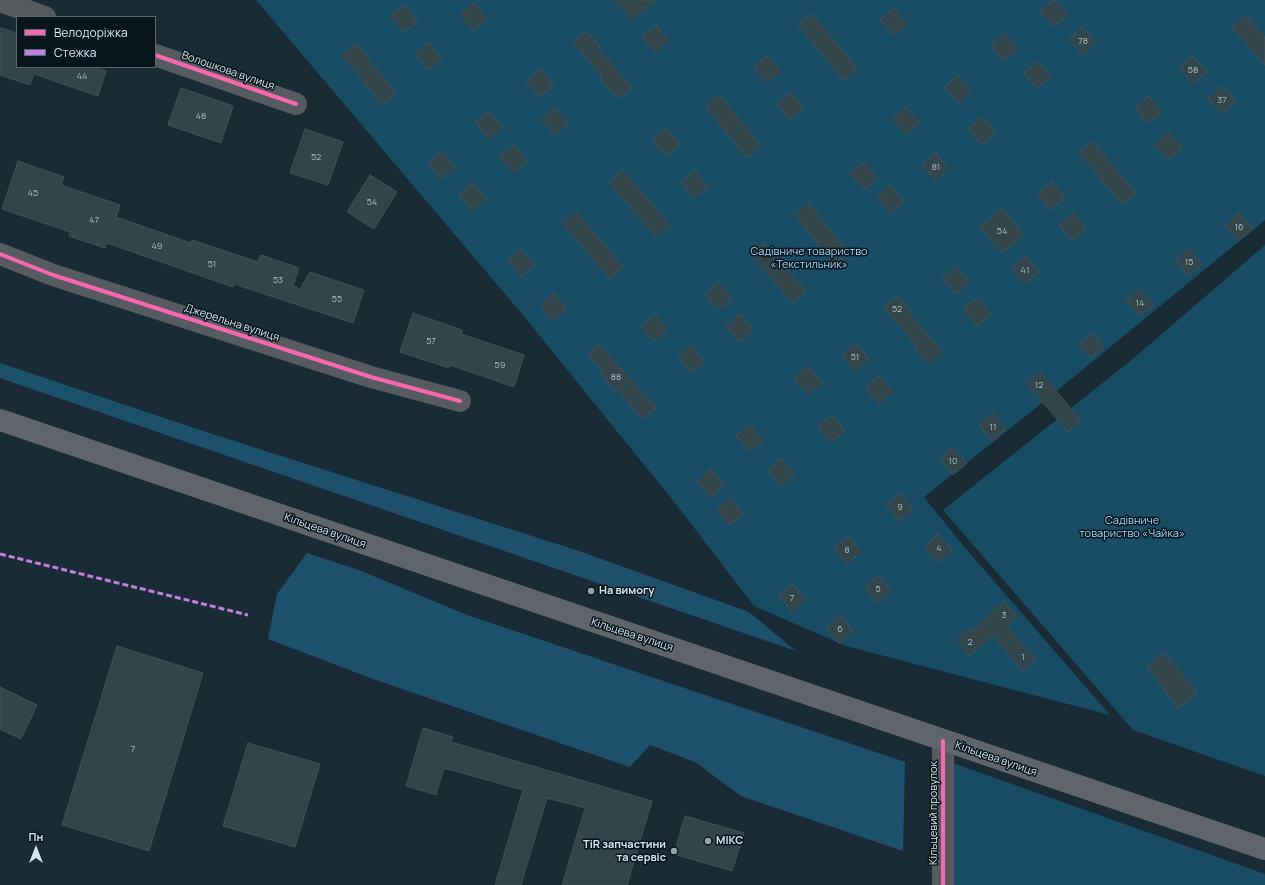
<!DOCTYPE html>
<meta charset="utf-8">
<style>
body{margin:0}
#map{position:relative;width:1265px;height:885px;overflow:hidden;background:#192c35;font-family:Manrope,sans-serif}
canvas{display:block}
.legend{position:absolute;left:16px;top:16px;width:140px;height:52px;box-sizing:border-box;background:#08151d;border:1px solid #5a6972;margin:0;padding:5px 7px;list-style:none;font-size:12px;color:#d4e6f1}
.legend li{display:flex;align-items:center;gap:8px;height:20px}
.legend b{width:20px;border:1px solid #5a6972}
.north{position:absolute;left:16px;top:829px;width:40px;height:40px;-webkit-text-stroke:3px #08151d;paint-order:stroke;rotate:0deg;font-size:11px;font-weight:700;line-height:16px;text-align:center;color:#d4e6f1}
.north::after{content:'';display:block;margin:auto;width:14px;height:18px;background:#d4e6f1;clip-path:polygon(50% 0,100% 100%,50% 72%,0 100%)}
</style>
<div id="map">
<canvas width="1265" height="885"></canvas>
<ul class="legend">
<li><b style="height:5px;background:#f766af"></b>Велодоріжка</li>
<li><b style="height:5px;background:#c07fdc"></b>Стежка</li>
</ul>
<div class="north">Пн</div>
</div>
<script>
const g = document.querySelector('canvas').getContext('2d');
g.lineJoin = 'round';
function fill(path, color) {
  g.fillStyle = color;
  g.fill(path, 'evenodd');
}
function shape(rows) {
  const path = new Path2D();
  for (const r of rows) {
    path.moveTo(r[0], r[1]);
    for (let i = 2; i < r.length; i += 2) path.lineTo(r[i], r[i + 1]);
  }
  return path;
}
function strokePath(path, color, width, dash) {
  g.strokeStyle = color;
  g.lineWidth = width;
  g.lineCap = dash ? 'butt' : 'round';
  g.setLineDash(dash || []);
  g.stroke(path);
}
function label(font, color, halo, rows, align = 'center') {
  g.font = font + ' Manrope,sans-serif';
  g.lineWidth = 3;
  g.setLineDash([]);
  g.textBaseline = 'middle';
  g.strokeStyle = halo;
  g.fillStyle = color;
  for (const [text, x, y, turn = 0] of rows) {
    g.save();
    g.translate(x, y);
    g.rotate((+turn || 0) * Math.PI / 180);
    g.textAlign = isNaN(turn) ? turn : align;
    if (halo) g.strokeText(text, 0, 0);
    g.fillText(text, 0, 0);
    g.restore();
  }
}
fill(shape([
 [256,0,1265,0,1265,220,1042,403,924,497,961,543,1110,715,846,646,754,606,675,503,522,314],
 [1265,245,1265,776,1133,730,943,510,1134,358],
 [936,757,1265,874,1265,885,935,885]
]), '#184c65');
fill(shape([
 [0,363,203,431,579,551,749,612,796,651,0,378],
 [307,553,359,570,467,615,905,762,903,851,741,796,695,762,650,745,630,767,373,679,268,639,277,594]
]), '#1d516b');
const building = shape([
 [615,0,656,0,632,20,615,0],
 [1053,0,1055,0,1068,15,1054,26,1040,11,1053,0],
 [474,3,487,19,473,31,460,14,474,3],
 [404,5,418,21,404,32,390,16,404,5],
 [894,8,907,24,894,36,880,20,894,8],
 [812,14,857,68,843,80,798,25,812,14],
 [1246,15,1265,38,1265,65,1232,27,1246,15],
 [656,25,669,41,655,53,642,37,656,25],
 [1083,27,1096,43,1082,55,1069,39,1083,27],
 [0,28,17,33,17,67,95,67,106,71,98,96,34,74,30,85,0,75,0,28],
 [587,31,600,47,598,48,632,88,620,98,616,93,614,95,600,79,602,77,573,42,587,31],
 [1005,33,1018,49,1004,61,991,45,1005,33],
 [428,42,442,59,428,70,415,54,428,42],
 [356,43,396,93,382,105,342,55,356,43],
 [767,56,781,72,767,83,753,67,767,56],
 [1193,56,1207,72,1193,84,1179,68,1193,56],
 [1038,61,1051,77,1037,88,1024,73,1038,61],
 [540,69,554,85,540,97,526,81,540,69],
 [958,75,971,91,958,103,944,87,958,75],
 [1222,86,1236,102,1222,114,1208,98,1222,86],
 [181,88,233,106,221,143,168,125,181,88],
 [790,92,804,108,790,120,777,104,790,92],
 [719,95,761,146,747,158,705,106,719,95],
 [1148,96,1162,112,1148,123,1135,108,1148,96],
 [906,107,920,123,906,134,892,118,906,107],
 [554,108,568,123,554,135,541,119,554,108],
 [489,111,502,127,489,139,475,122,489,111],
 [982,117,996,133,982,145,968,129,982,117],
 [666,128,680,144,666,156,652,140,666,128],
 [305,129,343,142,328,185,290,173,305,129],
 [1168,132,1182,148,1168,159,1154,144,1168,132],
 [1092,141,1136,193,1123,205,1079,153,1092,141],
 [513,145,527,161,513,172,499,157,513,145],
 [442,151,455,167,441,179,428,163,442,151],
 [936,153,949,169,936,181,922,165,936,153],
 [18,161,64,177,61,185,120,205,116,217,191,243,192,240,258,262,261,255,299,268,293,286,300,289,310,272,364,290,353,323,234,284,233,287,107,243,105,248,69,236,70,232,2,209,18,161],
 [864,162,878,178,864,190,850,173,864,162],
 [622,170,670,225,656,237,609,182,622,170],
 [695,170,708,187,694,198,681,182,695,170],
 [370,175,397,192,374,229,347,212,370,175],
 [1052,182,1065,198,1051,210,1038,194,1052,182],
 [473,183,486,199,473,211,459,195,473,183],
 [891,186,904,202,890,214,877,197,891,186],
 [809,203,822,219,821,220,848,252,834,264,795,214,809,203],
 [1002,208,1024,235,1002,253,980,227,1002,208],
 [576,212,623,267,609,278,562,223,576,212],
 [1073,213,1086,229,1072,240,1059,225,1073,213],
 [1239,213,1253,229,1239,241,1225,225,1239,213],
 [765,243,806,291,792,303,751,255,765,243],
 [521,249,535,265,521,277,508,261,521,249],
 [1189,249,1202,264,1188,276,1175,260,1189,249],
 [1026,256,1039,272,1025,284,1012,268,1026,256],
 [956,267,969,283,955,294,942,278,956,267],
 [718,282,732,299,718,310,705,294,718,282],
 [1140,289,1154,305,1140,316,1126,300,1140,289],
 [554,293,567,309,553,321,540,305,554,293],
 [898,296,911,311,909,313,942,352,929,364,915,348,917,346,883,307,898,296],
 [977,298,991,314,977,326,963,309,977,298],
 [413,313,462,330,461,334,524,355,514,387,450,365,449,368,400,352,413,313],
 [655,314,668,330,654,341,641,326,655,314],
 [740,314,753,330,739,342,726,326,740,314],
 [1092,333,1104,347,1091,358,1079,344,1092,333],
 [856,343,869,359,855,371,842,355,856,343],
 [600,345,656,408,642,419,617,389,615,391,602,375,604,373,588,354,600,345],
 [691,346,705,362,691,373,678,357,691,346],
 [808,366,822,383,808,394,794,378,808,366],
 [1040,371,1081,421,1068,432,1026,383,1040,371],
 [879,376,893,392,879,404,865,388,879,376],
 [993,413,1006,429,992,441,979,425,993,413],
 [832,415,845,431,831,442,818,426,832,415],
 [750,425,764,441,750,452,736,436,750,425],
 [953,447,967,463,953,475,940,459,953,447],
 [781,458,795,474,781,486,768,470,781,458],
 [711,469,724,485,711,497,697,481,711,469],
 [900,493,913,509,899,521,886,505,900,493],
 [730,498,743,514,729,525,716,510,730,498],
 [938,534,952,550,939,562,925,547,938,534],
 [848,536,861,552,847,564,834,548,848,536],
 [878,575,891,591,878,604,865,588,878,575],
 [793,584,806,600,792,612,779,596,793,584],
 [1004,601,1017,617,1007,627,1036,659,1023,671,992,635,970,656,957,640,969,628,972,631,1004,601],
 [839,615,853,631,840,644,826,628,839,615],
 [117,646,203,673,149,851,62,825,117,646],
 [1164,652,1197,693,1178,709,1147,666,1164,652],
 [0,687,37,705,21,739,0,729,0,687],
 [423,728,453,737,451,742,652,801,627,885,562,885,585,808,547,798,521,885,495,885,523,790,444,768,436,795,406,786,423,728],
 [248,743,320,764,295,847,223,826,248,743],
 [685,816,744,833,732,871,674,854,685,816]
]);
fill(building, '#31454a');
strokePath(building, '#415257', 1);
strokePath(shape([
 [0,1,45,17],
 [155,55,296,104],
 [0,254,53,275,371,377,460,401],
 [943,885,943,741]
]), '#565b60', 22);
strokePath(shape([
 [0,420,1265,849]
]), '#60656b', 22);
strokePath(shape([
 [0,554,248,615]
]), '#c07fdc', 3, [6, 3]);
strokePath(shape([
 [155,55,296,104],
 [0,254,53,275,371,377,460,401],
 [943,885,943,741]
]), '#f766af', 4);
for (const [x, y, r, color] of [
 [591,591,4,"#93a5af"],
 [708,841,4,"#93a5af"],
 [674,851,4,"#93a5af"]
]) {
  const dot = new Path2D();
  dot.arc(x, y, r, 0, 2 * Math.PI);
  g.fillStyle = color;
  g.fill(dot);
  strokePath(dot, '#08151d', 1.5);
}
label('9px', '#abbec7', null, [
 ["78",1083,41],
 ["58",1193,70],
 ["44",82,76],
 ["37",1222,100],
 ["48",201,116],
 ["52",316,157],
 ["81",936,167],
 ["45",33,193],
 ["54",372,202],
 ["47",94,220],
 ["16",1239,227],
 ["54",1002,231],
 ["49",157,246],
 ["15",1189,262],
 ["51",212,264],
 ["41",1025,270],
 ["53",278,280],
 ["55",337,299],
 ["14",1140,303],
 ["52",897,309],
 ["57",431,341],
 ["51",855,357],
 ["59",500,365],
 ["88",616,377],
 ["12",1039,385],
 ["11",993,427],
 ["10",953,461],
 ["9",900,507],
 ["4",939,548],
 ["8",847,550],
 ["5",878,589],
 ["7",792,598],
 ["3",1004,615],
 ["6",840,629],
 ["2",970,642],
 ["1",1023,657],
 ["7",133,749]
]);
label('11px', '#d4e6f1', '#08151d', [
 ["Волошкова вулиця",228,71,19],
 ["Джерельна вулиця",232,323,18],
 ["Кільцева вулиця",325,531,19],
 ["Кільцева вулиця",632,635,18],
 ["Кільцева вулиця",996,759,19],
 ["Кільцевий провулок",934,813,-90]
]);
label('11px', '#a3dbfd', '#08151d', [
 ["Садівниче товариство",809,252],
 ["«Текстильник»",809,265],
 ["Садівниче",1132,521],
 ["товариство «Чайка»",1132,534]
]);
label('bold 11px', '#d4e6f1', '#08151d', [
 ["На вимогу",599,591],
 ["МІКС",716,841],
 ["TiR запчастини",666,845,"right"],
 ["та сервіс",666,858,"right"]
], 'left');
</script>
